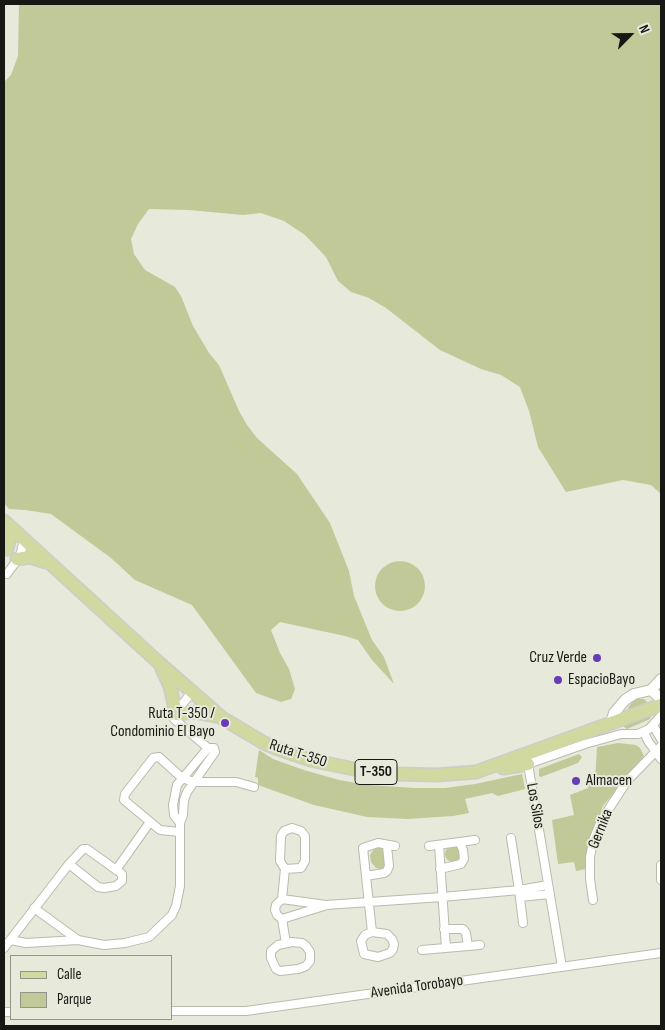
<!DOCTYPE html>
<style>
body{margin:0}
#map{position:relative;width:665px;height:1030px;overflow:hidden;background:#e7e9da;font-family:"Sofia Sans Condensed",sans-serif}
canvas{display:block}
.frame{position:absolute;inset:0;border:5px solid #171813;pointer-events:none}
.legend{position:absolute;left:10px;top:955px;width:162px;height:65px;box-sizing:border-box;background:#e7e9da;border:1px solid #94958a;margin:0;padding:6px 9px;list-style:none;font-size:15px;color:#171813}
.legend li{display:flex;align-items:center;gap:10px;height:25px}
.legend b{width:25px;border:1px solid #94958a}
.north{position:absolute;left:605px;top:10px;width:50px;height:50px;-webkit-text-stroke:4px #e7e9da;paint-order:stroke;rotate:67deg;font-size:14px;font-weight:700;line-height:20px;text-align:center;color:#171813}
.north::after{content:'';display:block;margin:auto;width:18px;height:22px;background:#171813;clip-path:polygon(50% 0,100% 100%,50% 72%,0 100%)}
</style>
<div id="map">
<canvas width="665" height="1030"></canvas>
<div class="frame"></div>
<ul class="legend">
<li><b style="height:6px;background:#d1d8a0"></b>Calle</li>
<li><b style="height:14px;background:#c1c998"></b>Parque</li>
</ul>
<div class="north">N</div>
</div>
<script>
const g = document.querySelector('canvas').getContext('2d');
g.lineJoin = 'round';
function fill(path, color) {
  g.fillStyle = color;
  g.fill(path, 'evenodd');
}
function shape(rows) {
  const path = new Path2D();
  for (const r of rows) {
    if (r.length === 3) {
      path.moveTo(r[0] + r[2], r[1]);
      path.arc(r[0], r[1], r[2], 0, 2 * Math.PI);
      continue;
    }
    path.moveTo(r[0], r[1]);
    for (let i = 2; i < r.length; i += 2) path.lineTo(r[i], r[i + 1]);
  }
  return path;
}
function strokePath(path, color, width, dash) {
  g.strokeStyle = color;
  g.lineWidth = width;
  g.lineCap = dash ? 'butt' : 'round';
  g.setLineDash(dash || []);
  g.stroke(path);
}
function label(font, color, halo, rows, align = 'center') {
  g.font = font + ' "Sofia Sans Condensed",sans-serif';
  g.lineWidth = 4;
  g.setLineDash([]);
  g.textBaseline = 'middle';
  g.strokeStyle = halo;
  g.fillStyle = color;
  for (const [text, x, y, turn = 0] of rows) {
    g.save();
    g.translate(x, y);
    g.rotate((+turn || 0) * Math.PI / 180);
    g.textAlign = isNaN(turn) ? turn : align;
    if (halo) g.strokeText(text, 0, 0);
    g.fillText(text, 0, 0);
    g.restore();
  }
}
fill(shape([
 [19,4,661,4,661,494,651,485,623,480,566,492,538,447,529,411,520,387,501,375,481,369,440,350,386,308,369,298,351,292,338,281,326,257,305,235,284,221,261,213,243,215,189,210,149,209,138,224,131,239,134,254,145,270,175,287,181,296,193,326,209,353,219,365,239,411,247,425,257,438,297,474,330,523,349,571,354,596,372,640,384,657,394,684,372,660,358,640,345,636,280,622,271,630,280,653,289,669,295,689,291,699,281,702,256,693,192,605,135,580,111,558,51,514,25,510,9,509,4,503,4,82,11,75,18,56],
 [400,586,25],
 [635,699,644,699,649,704,626,714,629,706],
 [653,712,650,719,627,729,620,724],
 [618,743,636,745,640,748,644,756,603,806,589,841,586,869,576,871,574,862,558,864,552,820,574,815,570,795,588,788,587,784,595,781,597,747],
 [259,750,273,759,304,770,339,780,369,785,414,788,445,788,475,784,522,774,525,789,498,796,492,793,465,799,469,813,453,816,408,819,367,817,314,805,258,785,258,778,255,777],
 [579,754,582,757,578,763,541,777,539,776,539,769],
 [453,854,8],
 [375,848,381,848,385,851,386,866,381,869,376,868,371,862,370,855]
]), '#c1c998');
const minor = shape([
 [7,574,20,556,24,540],
 [653,725,661,739],
 [644,732,648,741,661,759],
 [180,823,174,815,173,805,177,785,208,748],
 [292,828,301,831,305,836,305,861,301,868,285,869,280,861,281,836,284,831,292,828],
 [180,832,160,830,124,800,125,794,153,758,159,757,182,778,194,782,236,782,254,787],
 [511,838,519,890,523,923],
 [439,845,446,948],
 [429,846,475,840],
 [661,865,661,880],
 [440,869,461,864,464,859,463,850,460,843],
 [116,870,150,822],
 [366,876,384,873,387,871,389,866,387,846],
 [520,897,550,894],
 [282,899,285,869],
 [593,900,590,879,590,857,594,838,601,821,627,781,661,746],
 [34,908,78,940],
 [282,919,324,906],
 [444,929,463,929,466,933,468,946],
 [372,932,363,848,378,843,395,846],
 [372,932,387,934,392,939,394,944,393,949,390,953,378,957,364,954,361,941,365,935,372,932],
 [10,940,26,943,78,940,104,945,125,943,149,937,172,915,176,906,180,886,180,823,183,815,184,800,187,792,215,752,214,748,208,748,174,719,173,716,192,692],
 [292,942,302,943,306,946,310,952,310,961,306,966,298,969,280,971,276,969,271,958,271,951,278,945,292,942],
 [286,943,282,919,277,915,275,910,276,905,282,899,326,905,442,897,519,890,548,885],
 [4,948,69,864,83,849,87,849,122,874,122,881,116,886,104,888,98,887,69,864],
 [422,950,480,945],
 [562,967,528,764,585,744,621,734,638,734,649,729,661,716],
 [171,1011,246,1011,661,953],
 [4,1012,11,1012]
]);
const tertiary = shape([
 [651,690,661,699],
 [611,723,614,713,625,700,634,694,651,690,661,679]
]);
const primary = shape([
 [4,521,158,662,222,718,264,743,278,749,310,760,359,770,398,774,437,775,476,772,661,705],
 [4,524,9,541,7,549],
 [17,559,30,557,46,562],
 [162,669,170,686,176,714,195,712,217,716],
 [503,768,528,764]
]);
strokePath(minor, '#b9bbad', 10);
strokePath(tertiary, '#b9bbad', 12);
strokePath(primary, '#cccccb', 15);
strokePath(minor, '#fff', 8);
strokePath(tertiary, '#fff', 10);
strokePath(primary, '#d1d8a0', 12);
for (const [x, y, r, color] of [
 [597,658,5,"#673cb4"],
 [558,680,5,"#673cb4"],
 [225,723,5,"#673cb4"],
 [576,781,5,"#673cb4"]
]) {
  const dot = new Path2D();
  dot.arc(x, y, r, 0, 2 * Math.PI);
  g.fillStyle = color;
  g.fill(dot);
  strokePath(dot, '#e7e9da', 2);
}
for (const [x, y, w] of [
 [376,772,42]
]) {
  const box = new Path2D();
  box.roundRect(x - w / 2, y - 12.5, w, 25, 4);
  g.fillStyle = '#e7e9da';
  g.fill(box);
  strokePath(box, '#171813', 1);
}
label('bold 15px', '#171813', null, [
 ["T-350",376,772]
]);
label('16px', '#171813', '#e7e9da', [
 ["Cruz Verde",587,658],
 ["EspacioBayo",568,680,"left"],
 ["Ruta T-350 /",215,714],
 ["Condominio El Bayo",215,732],
 ["Almacen",586,781,"left"]
], 'right');
label('16px', '#171813', '#e7e9da', [
 ["Ruta T-350",298,754,18],
 ["Los Silos",535,806,80],
 ["Gernika",601,829,-68],
 ["Avenida Torobayo",417,987,-8]
]);
</script>
